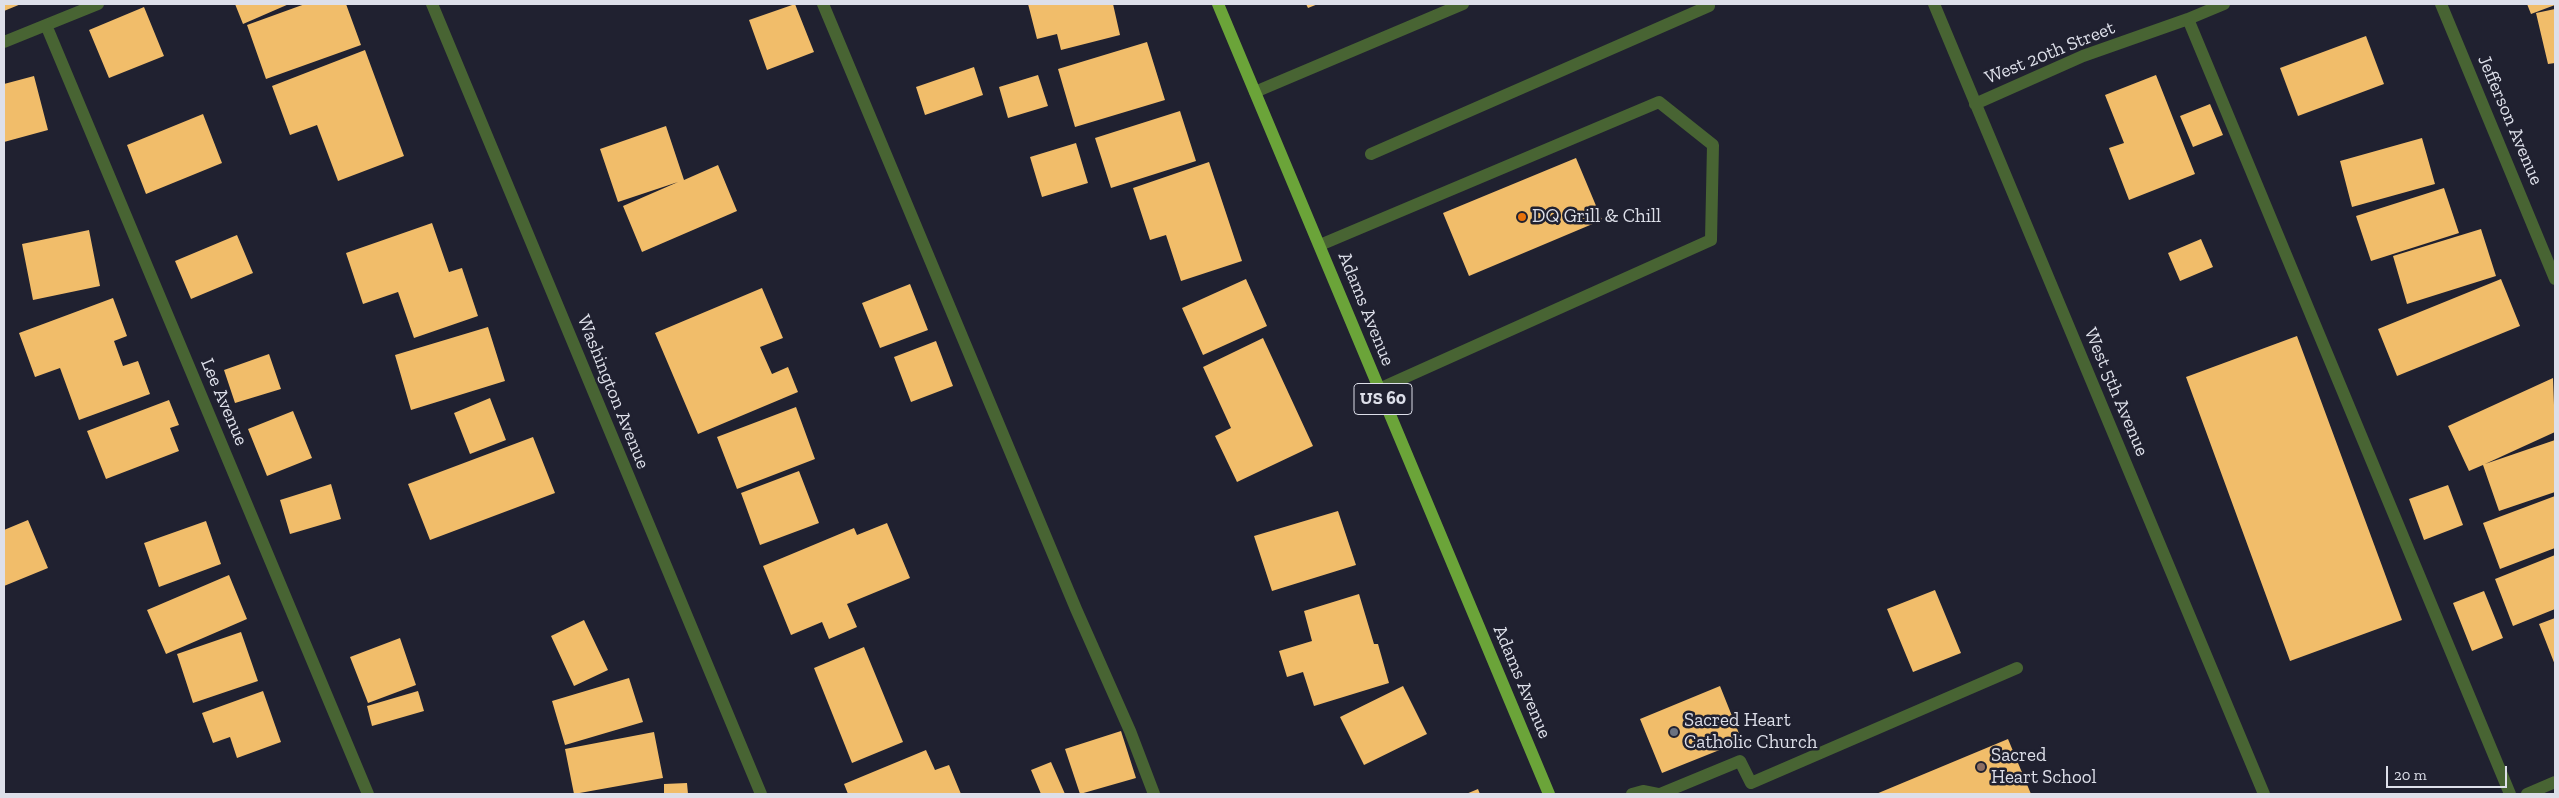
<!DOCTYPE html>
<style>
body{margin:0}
#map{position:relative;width:2559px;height:798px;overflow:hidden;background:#202130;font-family:"Zilla Slab",serif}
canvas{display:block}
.frame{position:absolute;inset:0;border:5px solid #dddfe9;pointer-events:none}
.scale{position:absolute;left:2386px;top:766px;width:121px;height:22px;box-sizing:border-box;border:2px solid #dddfe9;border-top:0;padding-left:6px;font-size:15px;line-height:18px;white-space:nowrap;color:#dddfe9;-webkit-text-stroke:4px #202130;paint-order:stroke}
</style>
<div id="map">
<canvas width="2559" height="798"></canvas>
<div class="frame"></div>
<div class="scale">20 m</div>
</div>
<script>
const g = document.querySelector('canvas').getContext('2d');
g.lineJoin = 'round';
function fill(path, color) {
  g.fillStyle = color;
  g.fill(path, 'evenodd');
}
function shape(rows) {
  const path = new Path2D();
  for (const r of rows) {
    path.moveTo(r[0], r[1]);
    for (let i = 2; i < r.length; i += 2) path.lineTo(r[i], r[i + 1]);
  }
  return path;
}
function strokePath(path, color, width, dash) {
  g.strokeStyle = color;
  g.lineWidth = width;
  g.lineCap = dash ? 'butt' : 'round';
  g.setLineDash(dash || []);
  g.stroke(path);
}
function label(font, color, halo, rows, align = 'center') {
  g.font = font + ' "Zilla Slab",serif';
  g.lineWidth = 5;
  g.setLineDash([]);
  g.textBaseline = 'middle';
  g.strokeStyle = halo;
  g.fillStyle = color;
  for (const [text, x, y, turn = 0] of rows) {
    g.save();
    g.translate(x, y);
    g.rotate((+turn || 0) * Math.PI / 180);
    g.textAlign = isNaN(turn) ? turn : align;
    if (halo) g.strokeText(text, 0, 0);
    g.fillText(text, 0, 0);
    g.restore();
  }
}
fill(shape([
 [4,4,21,4,4,11],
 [235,4,289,4,243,24],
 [305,4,346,4,361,45,266,79,247,25],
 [795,4,814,52,767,70,749,20],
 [1028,4,1113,4,1120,35,1061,50,1057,34,1037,39],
 [1306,4,1318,4,1308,8],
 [2527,4,2555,4,2555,5,2531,14],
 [144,7,164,56,109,78,89,30],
 [2555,9,2555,63,2548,64,2536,13],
 [2366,36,2384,84,2298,116,2280,68],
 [1147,42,1165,100,1075,127,1058,69],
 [365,50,404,156,338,181,317,125,290,135,272,86],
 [974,67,983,95,925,115,916,87],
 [1038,75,1048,106,1008,118,999,87],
 [2156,75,2195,174,2129,200,2109,148,2124,143,2105,95],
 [34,76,48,130,4,142,4,84],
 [2210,104,2223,135,2193,147,2180,116],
 [1180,111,1196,161,1111,188,1095,138],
 [203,114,222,163,146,194,127,145],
 [666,126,684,180,718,165,737,211,642,252,623,206,678,182,618,202,600,149],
 [2422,138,2435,184,2352,207,2340,161],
 [1076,143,1088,183,1042,197,1030,157],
 [1576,158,1602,220,1469,276,1443,213],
 [1209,162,1242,261,1181,281,1166,235,1150,240,1133,188],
 [2444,188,2459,233,2371,261,2356,216],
 [432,223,449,272,462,268,478,316,414,338,398,292,363,304,346,253],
 [2481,229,2496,276,2407,304,2393,256],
 [89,230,100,286,33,300,22,244],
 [237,235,253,273,191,299,175,261],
 [2201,239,2213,267,2180,281,2168,253],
 [1246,279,1267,326,1203,355,1182,308],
 [2501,279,2520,326,2397,376,2378,329],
 [910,284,928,330,880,348,862,303],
 [762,288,783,338,760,347,772,374,788,367,798,392,698,434,655,333],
 [113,298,127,336,114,341,123,366,138,361,150,394,79,420,60,368,35,377,19,333],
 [488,327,505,381,411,410,395,355],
 [2297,336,2402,620,2290,661,2186,377],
 [1263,338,1313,446,1237,482,1215,436,1231,428,1203,367],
 [936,341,953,386,911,402,894,357],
 [269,354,281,389,235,403,224,370],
 [2553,378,2555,432,2485,464,2555,440,2555,492,2499,511,2483,465,2469,471,2448,426],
 [490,398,506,440,470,454,454,413],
 [169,400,179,425,170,428,179,451,106,479,87,431],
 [796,407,815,459,737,489,717,437],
 [293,411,312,458,267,476,248,429],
 [533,437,555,493,430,540,408,484],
 [799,471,819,523,760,545,741,493],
 [331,484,341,519,290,534,280,500],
 [2448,485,2463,525,2424,540,2409,499],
 [2555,496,2555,548,2500,569,2483,523],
 [1338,511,1356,565,1272,591,1254,536],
 [28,520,48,568,4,586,4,530],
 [206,521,221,564,159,587,144,543],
 [887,523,910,578,847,604,857,627,829,639,822,622,791,635,763,566,854,528,857,535],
 [2555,555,2555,609,2513,626,2495,579],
 [229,575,247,619,166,654,147,610],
 [1935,590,1961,653,1913,672,1887,609],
 [2484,591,2503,638,2472,651,2453,603],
 [1359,594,1374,644,1378,644,1389,683,1314,706,1303,672,1287,677,1279,651,1312,641,1304,611],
 [2555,618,2555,665,2539,624],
 [584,620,608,670,574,686,551,636],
 [241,632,258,681,193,703,177,654],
 [400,638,416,685,368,703,350,657],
 [864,647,903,742,852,763,814,668],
 [629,678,643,722,565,745,552,701],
 [1403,686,1427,734,1364,765,1340,717],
 [1720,686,1742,741,1662,773,1640,719],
 [263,691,281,742,237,758,230,737,213,743,202,713],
 [418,691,424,711,372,726,367,706],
 [1121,731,1136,778,1080,794,1065,749],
 [654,732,663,778,574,794,565,749],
 [2008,739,2031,794,1876,794],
 [926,750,935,770,949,765,961,794,848,794,844,784],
 [1051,762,1065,794,1041,794,1031,770],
 [687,783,688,794,664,794,664,784],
 [1478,789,1480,794,1466,794]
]), '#f1bd6a');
strokePath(shape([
 [432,4,761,794],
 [823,4,1076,609,1130,731,1154,794],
 [1934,4,2264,794],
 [2441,4,2555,279],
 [2188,19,2510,794],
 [46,25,368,794],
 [4,42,98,4],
 [1255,92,1463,4],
 [1975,104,2083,56,2188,19,2224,4],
 [1371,154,1709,6,1708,4],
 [1320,245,1659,102,1713,145,1711,240,1379,389],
 [1632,794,1643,791,1658,794],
 [1660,794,1740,761,1751,783,2017,668],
 [2527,794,2555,782]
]), '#486433', 12);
strokePath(shape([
 [1218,4,1549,794]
]), '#6ba439', 12);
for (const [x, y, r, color] of [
 [1522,217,5,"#e8710a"],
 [1674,732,5,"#6b7280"],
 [1981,767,5,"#8d6e63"]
]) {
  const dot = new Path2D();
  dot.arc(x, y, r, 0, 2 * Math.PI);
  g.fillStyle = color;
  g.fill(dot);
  strokePath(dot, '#202130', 2);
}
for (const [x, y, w] of [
 [1383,399,58]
]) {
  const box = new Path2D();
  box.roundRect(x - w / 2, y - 15.5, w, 31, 4);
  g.fillStyle = '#202130';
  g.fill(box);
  strokePath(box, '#dddfe9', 1);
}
label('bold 18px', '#dddfe9', null, [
 ["US 60",1383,399]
]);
label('19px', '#dddfe9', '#202130', [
 ["West 20th Street",2050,53,-22],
 ["Jefferson Avenue",2510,120,67],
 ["Adams Avenue",1366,309,68],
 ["Washington Avenue",613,392,68],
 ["West 5th Avenue",2116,392,67],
 ["Lee Avenue",224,402,67],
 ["Adams Avenue",1522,682,67]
]);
label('19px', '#dddfe9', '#202130', [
 ["DQ Grill & Chill",1532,217],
 ["Sacred Heart",1684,721],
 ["Catholic Church",1684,743],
 ["Sacred",1991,756],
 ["Heart School",1991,778]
], 'left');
</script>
